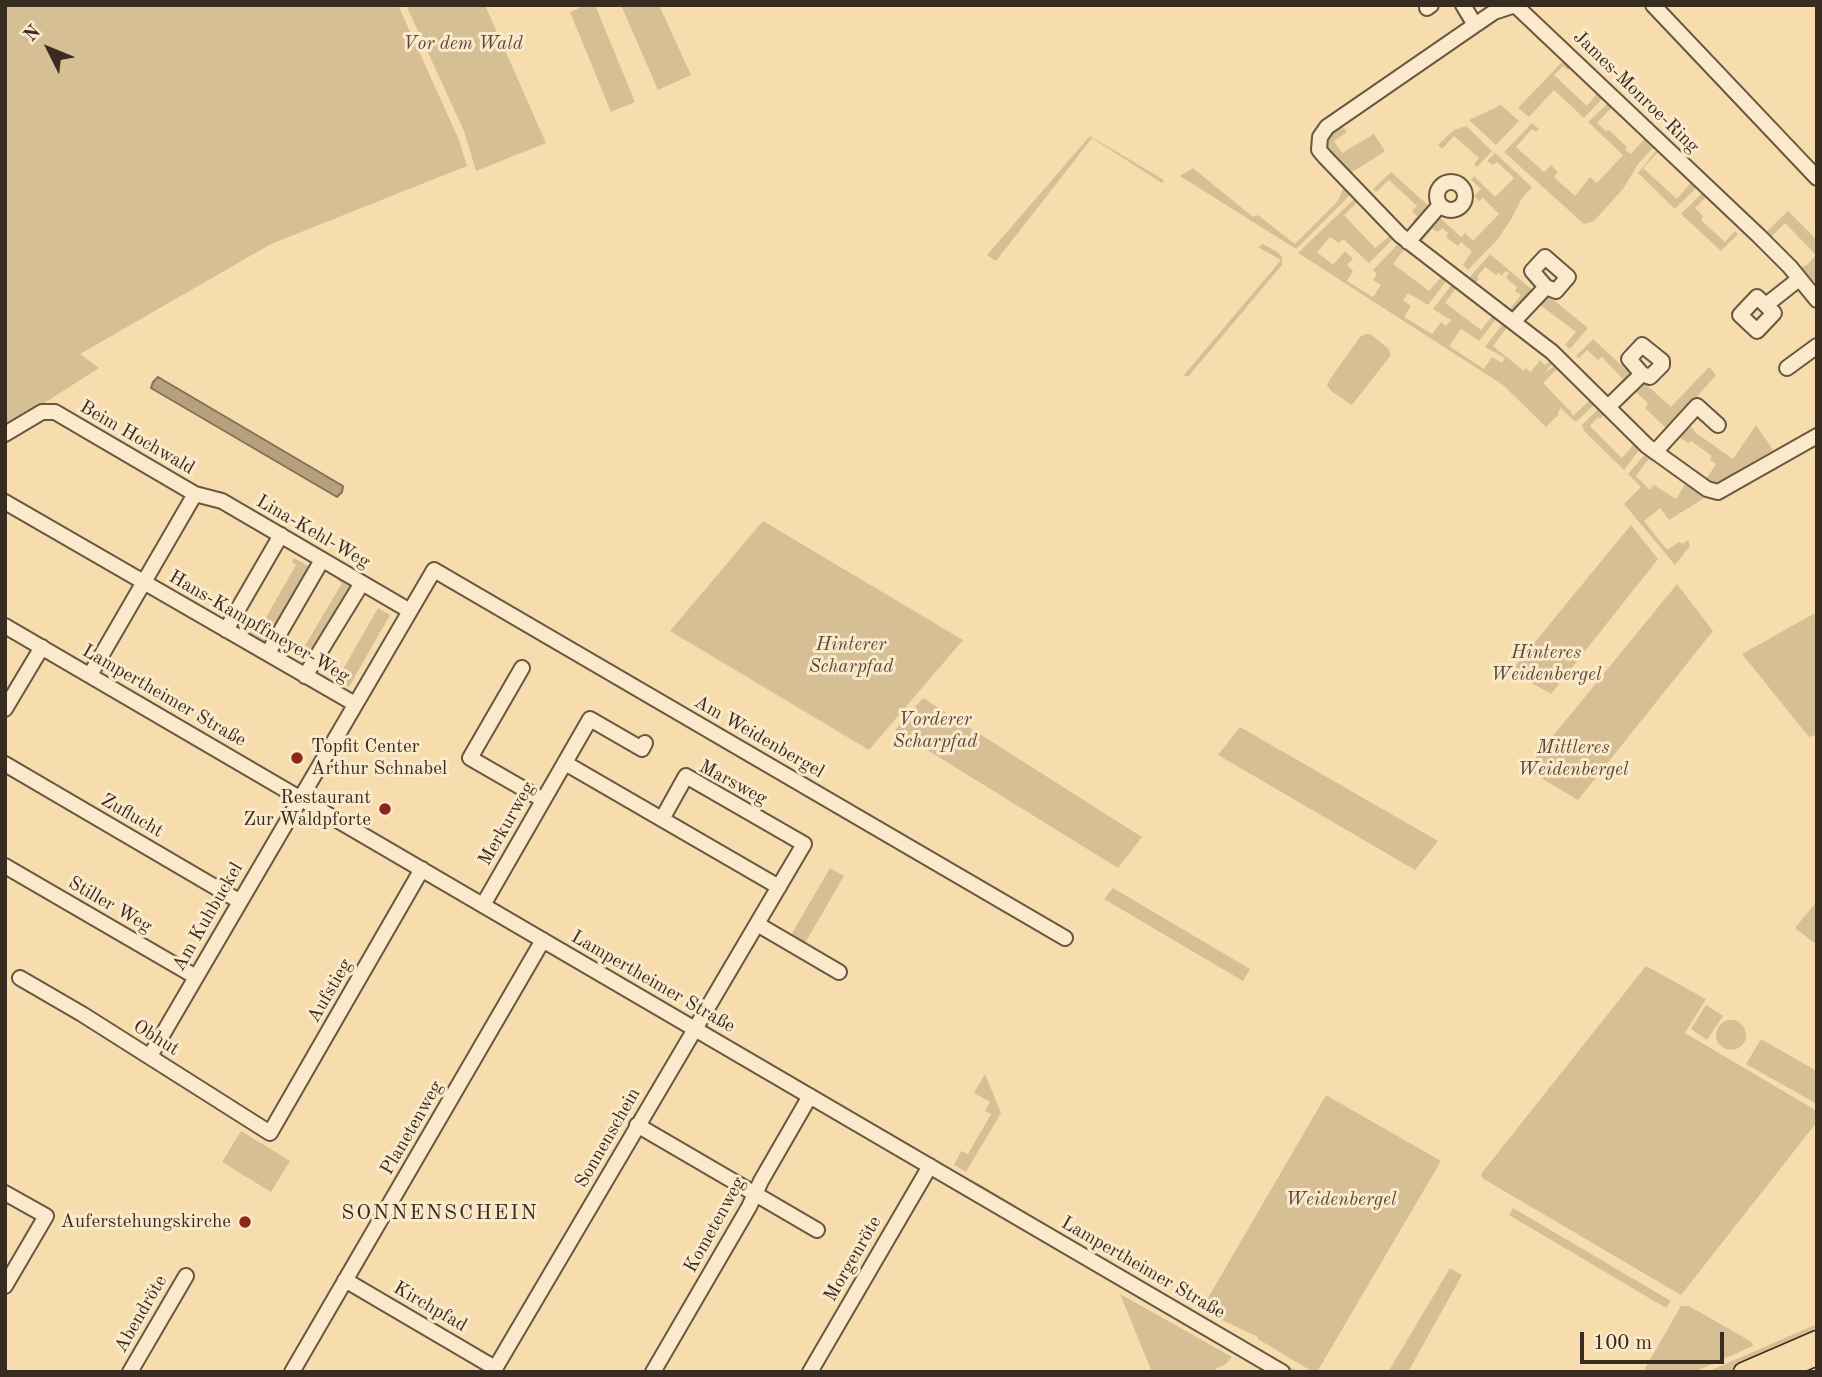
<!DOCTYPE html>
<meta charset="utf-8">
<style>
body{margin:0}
#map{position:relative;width:1822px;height:1377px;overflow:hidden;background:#f7ddad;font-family:"Old Standard TT",serif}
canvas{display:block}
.frame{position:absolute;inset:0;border:7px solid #382b1f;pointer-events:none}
.north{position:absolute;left:14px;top:14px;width:70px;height:70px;-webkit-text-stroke:5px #fae9ca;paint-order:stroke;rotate:313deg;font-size:19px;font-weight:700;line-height:28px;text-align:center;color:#382b1f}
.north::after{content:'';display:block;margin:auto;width:24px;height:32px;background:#382b1f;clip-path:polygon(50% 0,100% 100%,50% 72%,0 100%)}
.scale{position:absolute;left:1580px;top:1332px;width:144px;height:32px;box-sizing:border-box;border:4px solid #382b1f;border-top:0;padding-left:9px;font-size:21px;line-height:24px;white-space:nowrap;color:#382b1f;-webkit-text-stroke:5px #fae9ca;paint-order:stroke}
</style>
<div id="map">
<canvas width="1822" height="1377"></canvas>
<div class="frame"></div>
<div class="north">N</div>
<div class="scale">100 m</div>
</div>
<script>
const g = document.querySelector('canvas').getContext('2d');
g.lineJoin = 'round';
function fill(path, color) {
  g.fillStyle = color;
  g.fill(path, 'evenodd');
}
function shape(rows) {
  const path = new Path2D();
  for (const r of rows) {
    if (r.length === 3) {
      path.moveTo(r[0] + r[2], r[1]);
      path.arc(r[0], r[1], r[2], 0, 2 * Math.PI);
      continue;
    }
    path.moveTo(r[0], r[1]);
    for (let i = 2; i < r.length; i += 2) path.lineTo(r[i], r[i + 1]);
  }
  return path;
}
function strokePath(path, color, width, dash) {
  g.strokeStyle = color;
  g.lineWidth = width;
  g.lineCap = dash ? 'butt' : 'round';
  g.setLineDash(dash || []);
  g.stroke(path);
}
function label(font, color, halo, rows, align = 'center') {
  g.font = font + ' "Old Standard TT",serif';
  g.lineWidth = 6;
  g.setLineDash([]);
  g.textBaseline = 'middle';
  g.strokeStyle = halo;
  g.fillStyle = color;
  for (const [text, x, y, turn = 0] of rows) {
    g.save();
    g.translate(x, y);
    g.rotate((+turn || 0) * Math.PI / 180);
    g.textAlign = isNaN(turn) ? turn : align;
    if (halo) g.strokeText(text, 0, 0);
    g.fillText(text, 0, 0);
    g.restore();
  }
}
fill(shape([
 [5,5,398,5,459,140,467,166,271,244,80,354,99,368,5,428],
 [406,5,485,5,546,143,476,171,464,131],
 [586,5,595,5,635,102,611,112,570,12],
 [621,5,659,5,691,75,658,90],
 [1565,59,1571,67,1568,70,1563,66,1554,75,1587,106,1598,92,1604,97,1584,118,1554,90,1529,117,1518,108],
 [1609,102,1613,106,1597,123,1606,131,1609,130,1627,147,1625,150,1631,154,1646,137,1655,146,1638,164,1623,189,1594,221,1584,224,1504,152,1532,123,1539,129,1536,132,1532,129,1516,147,1544,172,1551,165,1558,172,1554,177,1575,196,1590,177,1597,183,1623,155,1588,122],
 [1501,105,1519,121,1496,145,1469,120],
 [1342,126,1347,132,1334,141,1342,153,1374,134,1385,151,1351,173,1329,150,1326,142,1329,135],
 [1466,126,1492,151,1477,167,1474,164,1479,158,1454,136,1442,149,1438,145,1454,130],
 [1090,136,1164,180,1162,183,1092,138,996,261,987,255],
 [1658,148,1660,150,1643,168,1677,199,1692,181,1698,186,1675,209,1638,173],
 [1495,153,1532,187,1522,198,1512,218,1497,240,1468,270,1463,265,1472,251,1461,242,1458,246,1446,237,1448,233,1442,228,1438,232,1432,229,1421,242,1416,238,1437,215,1461,237,1465,233,1473,241,1499,214,1483,198,1479,201,1474,196,1481,189,1471,180,1474,176,1495,197,1514,178,1497,162,1493,165,1487,161],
 [1193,168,1253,217,1258,215,1295,244,1337,202,1344,187,1351,194,1296,249,1180,176],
 [1391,172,1432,209,1417,225,1413,221,1417,216,1412,211,1417,206,1389,180,1376,192,1373,189],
 [1703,192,1707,196,1695,208,1703,216,1701,220,1725,242,1735,231,1738,234,1721,251,1681,214],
 [1355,198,1358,202,1344,215,1375,248,1391,235,1394,238,1369,263,1343,239,1339,243,1330,237,1317,252,1333,265,1345,251,1353,259,1347,265,1353,271,1347,281,1373,297,1381,285,1373,280,1377,274,1373,270,1399,243,1405,248,1393,264,1429,291,1442,276,1447,280,1428,305,1408,293,1403,300,1411,306,1404,317,1432,334,1441,322,1446,326,1451,320,1433,309,1452,284,1457,287,1445,303,1481,330,1493,315,1497,318,1479,341,1461,329,1449,346,1484,369,1492,357,1502,363,1505,358,1485,347,1503,323,1508,326,1493,346,1524,371,1525,368,1531,372,1540,360,1545,365,1551,361,1553,363,1545,372,1557,365,1559,367,1543,383,1571,412,1573,416,1591,399,1595,404,1577,421,1574,421,1561,408,1558,412,1559,414,1546,427,1503,385,1298,253],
 [1788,211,1817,240,1817,279,1812,282,1800,268,1808,264,1816,255,1785,223,1771,237,1766,232],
 [1263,244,1279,253,1282,258,1282,265,1188,377,1184,375,1281,260,1258,247],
 [1490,254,1536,293,1516,314,1510,309,1521,295,1515,291,1517,287,1506,278,1509,273,1505,271,1502,276,1498,273,1496,275,1485,267,1477,277,1479,279,1475,283,1469,278],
 [1545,293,1588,328,1570,349,1565,345,1576,332,1539,304,1529,315,1527,313],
 [1366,334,1370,334,1388,348,1391,355,1352,405,1331,391,1327,385,1330,379,1360,337],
 [1593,339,1634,377,1616,395,1612,391,1623,379,1602,357,1598,360,1587,350,1579,358,1576,356],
 [1709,367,1716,375,1660,439,1657,437,1666,428,1645,408,1648,403,1636,392,1624,404,1620,400,1640,379,1671,407],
 [1599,408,1605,414,1600,419,1598,417,1590,426,1622,458,1634,444,1640,449,1624,470,1584,431,1582,425],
 [1687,422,1696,433,1733,459,1756,425,1773,450,1714,485,1706,479,1716,464,1710,460,1712,456,1691,441,1688,443,1679,437,1669,451,1664,447],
 [1646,453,1650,457,1636,476,1650,490,1654,485,1676,499,1686,483,1706,497,1669,520,1660,508,1644,521,1667,550,1679,542,1683,544,1688,540,1690,546,1675,565,1624,504,1641,487,1628,474],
 [763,521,963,640,869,750,670,631],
 [1631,525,1658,559,1551,694,1511,671],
 [294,558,310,567,265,644,249,635,251,630,257,633,296,565,292,562],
 [339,576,355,585,310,662,299,656,342,583,337,580],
 [1677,584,1713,631,1578,800,1526,769],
 [378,608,390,615,349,687,337,680],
 [1817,612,1817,738,1815,735,1809,737,1742,654],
 [923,698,1142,837,1118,868,895,730],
 [1240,727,1438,841,1415,870,1218,755],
 [830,868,844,876,805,943,791,935],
 [1113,888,1250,969,1243,981,1104,899],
 [1817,901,1817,945,1795,928],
 [1646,966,1706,999,1685,1033,1817,1111,1817,1122,1681,1295,1482,1178,1481,1174],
 [1706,1005,1723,1016,1707,1040,1691,1029],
 [1731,1035,15],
 [1761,1039,1817,1071,1817,1104,1746,1064],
 [985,1074,1001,1113,966,1172,954,1165,961,1151,968,1154,991,1114,985,1111,990,1102,974,1093],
 [1326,1095,1441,1161,1317,1372,1313,1372,1258,1339,1258,1337,1201,1310],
 [241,1131,290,1161,271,1192,222,1162],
 [978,1183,1065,1236,1299,1372,1293,1372,1085,1251,975,1186],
 [1513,1208,1671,1301,1666,1308,1509,1215],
 [1450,1268,1462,1275,1408,1372,1388,1372],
 [1120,1294,1232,1357,1226,1364,1210,1372,1152,1372],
 [1681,1306,1689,1306,1752,1342,1753,1346,1694,1372,1643,1372],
 [1817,1324,1817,1335,1731,1372,1707,1372]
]), '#d7bf95');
const water = shape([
 [158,377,343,486,342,492,337,497,151,388,153,382,158,377]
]);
fill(water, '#b6a07d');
strokePath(water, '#847157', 2);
const minor = shape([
 [1463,5,1475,25],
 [1653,5,1817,178],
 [1427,8,1431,5],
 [1451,196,14],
 [1408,242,1440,205],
 [1545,257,1568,277,1556,291,1546,287,1532,271,1545,257],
 [1757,297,1774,313,1757,331,1740,315,1757,297],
 [1817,300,1790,267,1759,236,1515,5,1494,12,1475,25,1327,127,1320,137,1319,150,1325,157,1400,235,1552,352,1647,446,1707,489,1718,492,1817,436],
 [1766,305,1799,279],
 [1513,322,1546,287],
 [1642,345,1662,361,1662,365,1650,377,1642,374,1629,359,1642,345],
 [1787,368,1817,346],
 [1608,407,1642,374],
 [5,434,42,412,55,412,195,494,222,501,410,611],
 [1655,452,1697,406,1718,425],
 [5,502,355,704],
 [5,626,1282,1372],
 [226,630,281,535],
 [268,653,322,560],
 [522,668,470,758,543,800],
 [90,675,195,494],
 [305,676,362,583],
 [5,709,42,647],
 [565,763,779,887],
 [5,764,239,901],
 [5,866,196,977],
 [483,905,590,719,642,749,645,743],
 [757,924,839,972],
 [20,978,82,1014,270,1133,422,869],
 [150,1056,434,570,1065,938],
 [637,1125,817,1230],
 [5,1193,46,1216,5,1286],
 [345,1280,495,1368],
 [130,1372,186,1276],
 [292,1372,543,940],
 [493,1372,804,844,686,776,662,819],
 [653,1372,749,1207,761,1181,810,1096],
 [810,1372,930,1166]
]);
const major = shape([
 [1743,1372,1817,1340],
 [1779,1372,1817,1356]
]);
strokePath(minor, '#685842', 18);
strokePath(major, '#382b1f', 21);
strokePath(minor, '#fae9ca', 14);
strokePath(major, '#f7ddad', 18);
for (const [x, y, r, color] of [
 [297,758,7,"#8f2418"],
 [385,809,7,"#8f2418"],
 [245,1222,7,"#8f2418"]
]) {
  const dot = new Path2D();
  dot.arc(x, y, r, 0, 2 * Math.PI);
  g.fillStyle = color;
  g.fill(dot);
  strokePath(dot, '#fae9ca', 2.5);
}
label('italic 19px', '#584937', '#fae9ca', [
 ["Vor dem Wald",463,44],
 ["Hinterer",851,645],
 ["Scharpfad",851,667],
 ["Hinteres",1546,653],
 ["Weidenbergel",1546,675],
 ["Vorderer",935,720],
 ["Scharpfad",935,742],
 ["Mittleres",1573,748],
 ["Weidenbergel",1573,770],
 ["Weidenbergel",1341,1200]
]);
label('19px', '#382b1f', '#fae9ca', [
 ["James-Monroe-Ring",1636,92,44],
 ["Beim Hochwald",137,438,30],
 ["Lina-Kehl-Weg",313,532,30],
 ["Hans-Kampffmeyer-Weg",259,627,30],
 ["Lampertheimer Straße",164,696,30],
 ["Am Weidenbergel",759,737,30],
 ["Marsweg",733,783,28],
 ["Zuflucht",132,816,30],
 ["Merkurweg",507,824,-60],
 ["Stiller Weg",110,905,30],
 ["Am Kuhbuckel",208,917,-60],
 ["Lampertheimer Straße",653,982,30],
 ["Aufstieg",330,991,-60],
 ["Obhut",156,1038,32],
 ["Planetenweg",412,1128,-60],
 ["Sonnenschein",608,1138,-60],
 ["Kometenweg",715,1225,-61],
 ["Morgenröte",853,1259,-60],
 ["Lampertheimer Straße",1143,1268,30],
 ["Kirchpfad",430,1307,30],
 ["Abendröte",141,1314,-60]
]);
label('19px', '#382b1f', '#fae9ca', [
 ["Topfit Center",311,747,"left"],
 ["Arthur Schnabel",311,769,"left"],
 ["Restaurant",371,798],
 ["Zur Waldpforte",371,820],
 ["Auferstehungskirche",231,1222]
], 'right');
g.letterSpacing = '2px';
label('21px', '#382b1f', '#fae9ca', [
 ["SONNENSCHEIN",440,1213]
]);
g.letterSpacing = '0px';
</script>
